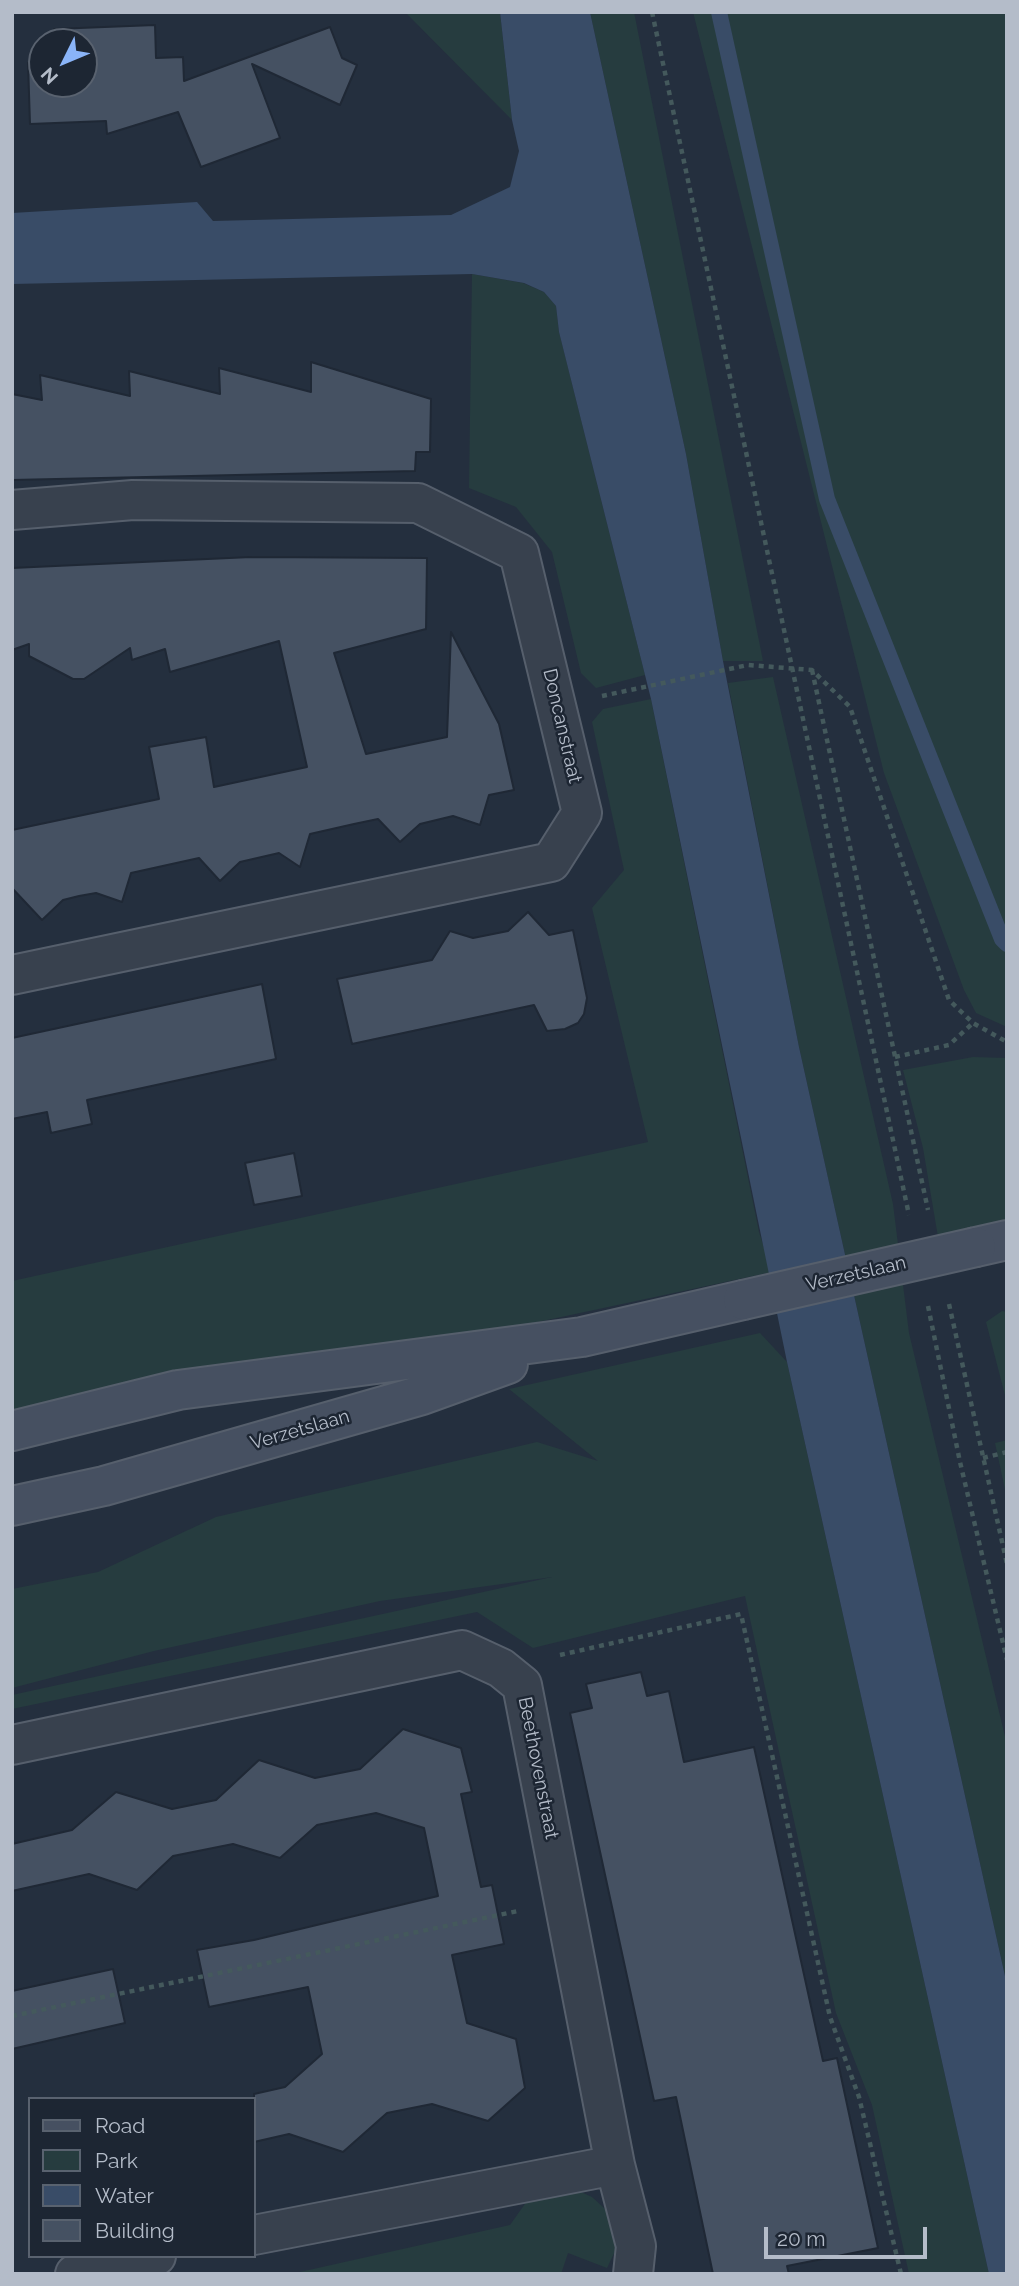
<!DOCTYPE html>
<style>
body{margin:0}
#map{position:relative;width:1019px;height:2286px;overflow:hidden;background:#242f3e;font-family:Raleway,sans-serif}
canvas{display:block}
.frame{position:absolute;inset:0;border:14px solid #b4bcc9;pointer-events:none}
.legend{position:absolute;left:28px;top:2097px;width:228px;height:161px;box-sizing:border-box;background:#1d2633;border:2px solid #59626f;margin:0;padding:9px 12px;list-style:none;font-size:21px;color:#b4bcc9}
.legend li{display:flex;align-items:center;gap:14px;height:35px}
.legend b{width:35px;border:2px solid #59626f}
.north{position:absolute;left:28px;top:28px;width:70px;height:70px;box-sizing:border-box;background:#1d2633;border:2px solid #59626f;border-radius:50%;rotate:227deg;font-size:19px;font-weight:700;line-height:28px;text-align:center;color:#b4bcc9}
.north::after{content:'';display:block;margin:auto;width:24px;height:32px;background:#8ab4f8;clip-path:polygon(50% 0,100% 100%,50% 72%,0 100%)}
.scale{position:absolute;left:764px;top:2227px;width:163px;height:32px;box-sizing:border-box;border:4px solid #b4bcc9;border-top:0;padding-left:9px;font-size:21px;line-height:24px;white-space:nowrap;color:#b4bcc9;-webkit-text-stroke:5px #1d2633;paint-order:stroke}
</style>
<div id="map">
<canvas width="1019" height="2286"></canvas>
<div class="frame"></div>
<ul class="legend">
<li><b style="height:9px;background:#465061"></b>Road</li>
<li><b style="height:19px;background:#263c3f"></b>Park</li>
<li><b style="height:19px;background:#394c67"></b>Water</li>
<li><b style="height:19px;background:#455162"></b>Building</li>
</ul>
<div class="north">N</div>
<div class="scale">20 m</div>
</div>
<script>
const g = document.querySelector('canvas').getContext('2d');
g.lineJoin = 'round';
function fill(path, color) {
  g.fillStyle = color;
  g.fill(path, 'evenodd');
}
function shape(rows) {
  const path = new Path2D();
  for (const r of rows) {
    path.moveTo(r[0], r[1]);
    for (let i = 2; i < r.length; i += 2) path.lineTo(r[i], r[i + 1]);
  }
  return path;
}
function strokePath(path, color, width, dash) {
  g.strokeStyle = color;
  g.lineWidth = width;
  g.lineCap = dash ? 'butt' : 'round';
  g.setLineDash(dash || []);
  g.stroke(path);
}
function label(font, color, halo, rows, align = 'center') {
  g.font = font + ' Raleway,sans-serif';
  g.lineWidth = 5;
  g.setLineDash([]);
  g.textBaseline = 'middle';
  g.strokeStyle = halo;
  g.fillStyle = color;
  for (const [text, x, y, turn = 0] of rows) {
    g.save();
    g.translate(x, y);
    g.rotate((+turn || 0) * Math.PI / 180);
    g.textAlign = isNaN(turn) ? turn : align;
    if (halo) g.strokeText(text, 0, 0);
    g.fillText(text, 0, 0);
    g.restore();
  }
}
fill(shape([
 [405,12,500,12,512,120],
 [590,12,634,12,763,661,723,661,686,454],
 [693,12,1007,12,1007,1027,976,1013,964,990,884,773],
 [472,274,523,283,544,292,556,306,559,332,645,675,596,688,581,673,552,552,516,507,469,488],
 [773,677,893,1204,909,1333,1007,1745,1007,1985,799,1047,728,683],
 [651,699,759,1232,772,1272,505,1329,198,1371,12,1411,12,1281,648,1142,592,908,624,870,592,722,603,709],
 [973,1057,1007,1058,1007,1220,938,1237,923,1148,903,1070],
 [1002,1311,1007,1312,1007,1403,986,1322],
 [760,1333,787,1362,989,2274,909,2274,872,2105,836,2013,745,1596,533,1648,477,1612,12,1709,12,1695,552,1577,380,1601,154,1651,12,1688,12,1589,98,1572,216,1517,537,1442,598,1461,509,1389],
 [1007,1440,1007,1499,995,1443],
 [570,2187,592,2197,616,2219,620,2241,607,2268,568,2253,561,2274,291,2274,510,2225,532,2194]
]), '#263c3f');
fill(shape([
 [500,12,590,12,686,454,723,661,799,1047,1007,1985,1007,2274,989,2274,787,1362,651,699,559,332,556,306,544,292,524,283,472,274,12,284,12,213,197,202,213,221,451,215,510,187,519,151,512,120]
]), '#394c67');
strokePath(shape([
 [719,12,827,499,1002,939,1007,944]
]), '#394c67', 16);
const building = shape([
 [155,25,156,58,183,57,184,81,330,27,342,58,357,65,340,105,252,64,280,138,201,167,178,112,107,134,106,121,30,124,28,63,42,60,42,84,84,84,84,42,54,42,54,29,155,25],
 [311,362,431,399,430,452,416,452,415,471,12,480,12,394,42,400,40,375,130,396,129,371,220,394,219,368,311,392,311,362],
 [251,557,427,558,426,629,334,653,366,754,447,737,451,632,499,724,514,790,489,795,480,825,453,816,420,824,400,842,378,819,354,824,310,834,300,867,279,853,240,862,220,881,199,858,131,873,122,902,96,893,79,896,63,900,42,920,12,888,12,830,159,799,149,747,206,737,214,787,307,767,279,641,170,672,165,649,132,660,130,648,84,679,73,679,29,656,29,644,12,650,12,568,251,557],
 [528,912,549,935,573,930,587,998,584,1014,578,1023,565,1029,547,1031,534,1005,352,1044,337,979,432,960,450,931,473,938,508,931,528,912],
 [262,984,276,1059,87,1100,92,1124,51,1133,47,1112,12,1119,12,1038,262,984],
 [294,1153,302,1196,254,1205,245,1163,294,1153],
 [641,1672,647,1696,669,1691,684,1762,754,1747,823,2061,837,2058,878,2248,787,2266,789,2274,713,2274,676,2097,654,2101,570,1713,592,1708,586,1684,641,1672],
 [403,1729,461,1748,472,1792,461,1794,481,1887,492,1885,504,1944,452,1955,467,2023,516,2039,525,2088,488,2121,432,2104,387,2113,343,2152,289,2134,254,2142,254,2094,285,2087,322,2054,308,1987,209,2007,197,1950,254,1940,438,1896,424,1828,376,1813,317,1825,280,1858,233,1844,173,1856,137,1890,89,1874,12,1891,12,1844,72,1830,116,1792,172,1809,216,1800,259,1760,315,1778,360,1769,403,1729],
 [113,1969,125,2023,12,2049,12,1991,113,1969]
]);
fill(building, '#455162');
strokePath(building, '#1f2835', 2);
const street = shape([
 [12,510,133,500,418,503,519,553,582,813,551,862,12,975],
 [12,1745,462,1650,501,1668,522,1685,615,2165,636,2246,633,2274],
 [254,2235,615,2165],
 [75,2274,156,2256]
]);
const secondary = shape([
 [976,1247,1007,1240],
 [12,1431,178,1390,582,1337,743,1300],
 [12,1506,104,1486,422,1395,508,1364]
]);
strokePath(street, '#565f6c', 42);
strokePath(secondary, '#565f6c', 42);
strokePath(shape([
 [652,12,909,1215],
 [812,670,928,1210],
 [602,696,748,665,812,670,850,707,949,1000,973,1023,1007,1042],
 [895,1057,949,1045,973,1023],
 [949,1304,1007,1564],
 [928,1306,960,1462,1007,1660],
 [983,1458,1007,1452],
 [560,1655,741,1614,830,2017,859,2097,901,2274],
 [12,2016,518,1911]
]), '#44595c', 4.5, [5, 5]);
strokePath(street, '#38414e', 38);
strokePath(secondary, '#465061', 38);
const secondaryBridge = shape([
 [743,1300,976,1247]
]);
strokePath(secondaryBridge, '#565f6c', 42, []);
strokePath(secondaryBridge, '#465061', 38);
label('19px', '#b4bcc9', '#1d2633', [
 ["Doncanstraat",562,726,77],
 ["Verzetslaan",856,1274,-13],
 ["Verzetslaan",300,1430,-16],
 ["Beethovenstraat",538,1768,79]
]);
</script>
